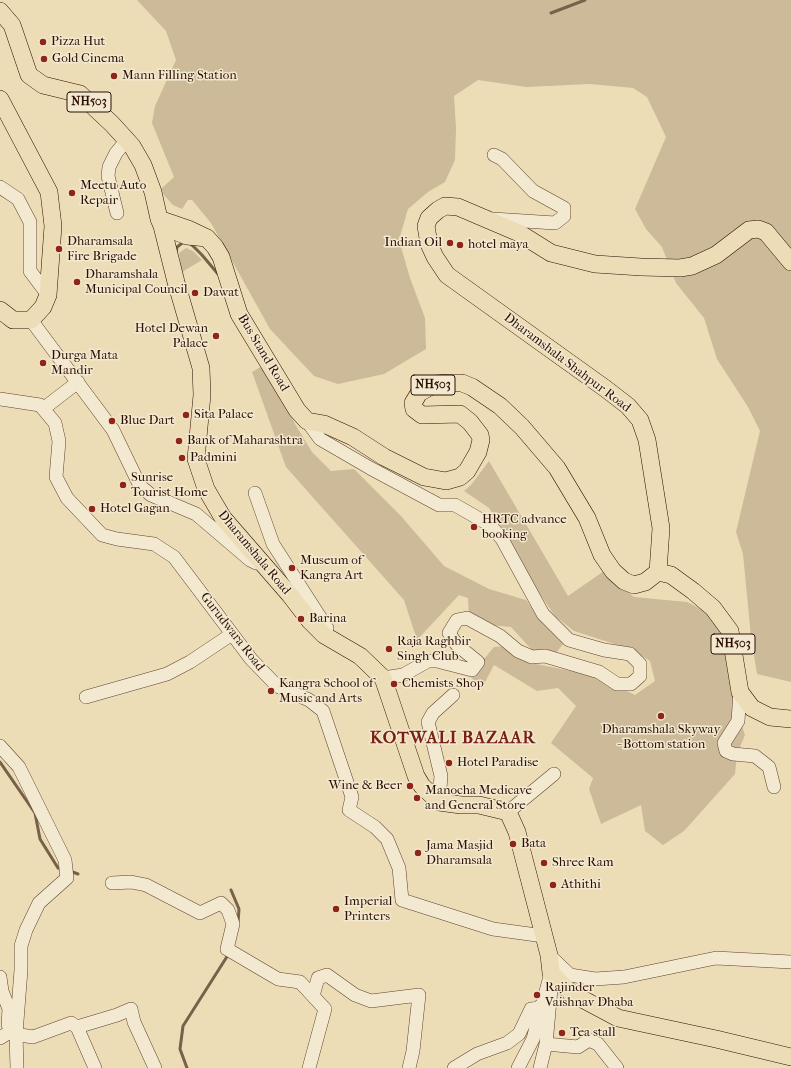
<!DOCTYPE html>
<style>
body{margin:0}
canvas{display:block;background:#edddb6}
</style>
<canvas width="791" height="1068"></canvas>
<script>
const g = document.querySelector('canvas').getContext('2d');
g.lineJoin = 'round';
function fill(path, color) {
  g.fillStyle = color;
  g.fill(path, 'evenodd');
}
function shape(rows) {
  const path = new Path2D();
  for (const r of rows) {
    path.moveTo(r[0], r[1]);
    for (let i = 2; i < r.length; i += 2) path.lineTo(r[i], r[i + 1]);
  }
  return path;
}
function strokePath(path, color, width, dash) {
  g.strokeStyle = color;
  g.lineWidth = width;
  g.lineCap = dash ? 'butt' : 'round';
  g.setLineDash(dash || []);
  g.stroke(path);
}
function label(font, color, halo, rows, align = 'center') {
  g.font = font + ' "IM FELL French Canon",serif';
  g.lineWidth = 3;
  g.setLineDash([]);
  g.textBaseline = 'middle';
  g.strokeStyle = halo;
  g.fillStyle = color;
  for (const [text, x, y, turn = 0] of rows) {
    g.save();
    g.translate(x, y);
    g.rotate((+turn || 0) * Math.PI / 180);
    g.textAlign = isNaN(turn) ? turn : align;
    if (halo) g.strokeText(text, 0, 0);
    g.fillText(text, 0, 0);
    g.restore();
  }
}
fill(shape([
 [137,0,791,0,791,682,757,674,751,637,743,554,736,532,760,431,748,407,717,359,704,318,676,283,662,247,646,229,635,209,666,137,647,97,633,88,590,84,526,87,478,80,454,96,456,128,455,160,445,182,428,192,408,209,399,240,410,278,425,318,426,349,384,374,338,384,314,376,270,329,211,223,192,200,188,200,182,209,173,205,163,194,162,188,174,177,152,123,155,106,176,60,166,31],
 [186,248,193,251,202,260,182,272,179,253],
 [266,364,295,424,312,452,331,471,354,469,401,516,444,566,489,589,526,600,543,624,563,644,556,653,532,650,511,627,490,625,469,618,468,598,459,595,417,640,404,600,286,467,252,372],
 [489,461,568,596,604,571,634,597,687,602,719,618,737,711,745,735,737,754,735,774,684,831,663,845,645,831,641,805,601,824,589,789,593,778,551,743,576,706,558,688,537,691,494,665,484,684,480,687,470,676,494,647,506,646,536,664,596,676,635,695,655,681,650,661,633,650,574,631,555,616,533,584,508,537,489,508,464,491,471,485]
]), '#ccba98');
strokePath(shape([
 [551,13,585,0],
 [176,253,177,247,181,244,185,242,191,244,202,255,218,274],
 [0,762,35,813,40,839,58,868,62,869],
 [70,871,78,874],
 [231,890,239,909,238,923],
 [187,1068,180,1049,183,1026,228,955]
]), '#78614a', 3);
const minor = shape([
 [0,187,18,199,30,222,30,271,48,295],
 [117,213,108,176,109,167,116,153,127,140],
 [493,219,555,223,564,216,564,208,533,191,502,159,494,155],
 [31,320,113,430,140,486,151,495,196,514,250,560,256,563],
 [0,399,40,405,55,423,59,441,56,477,67,498,102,535,117,539,154,544,174,557,251,659,277,686,309,700,323,711,352,797,349,810,375,827,387,839,399,868,402,900,493,929,544,936],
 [43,409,78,382],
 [307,421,320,439,370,468,439,505,455,505,490,525,502,539,543,614,569,640,604,650,630,654,640,664,640,676,631,684,617,684,599,672,545,656,532,657,518,651,500,636,467,618,457,620,449,633,457,645,478,662,472,670,437,661,428,661,403,675,383,678],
 [255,493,273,544,327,628],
 [740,692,738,721,724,743,726,751,733,754,755,756,769,767,774,787],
 [86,697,167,674,190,662,232,634],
 [0,746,19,767,65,860,67,878,39,903,26,930,21,946,21,970,16,1034,17,1068],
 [435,799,440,788,441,776,428,722,433,713,453,695],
 [508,812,554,774],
 [112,883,131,882,146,885,200,913,221,903,228,910,233,924,227,949,278,979,300,982,325,1009,309,1068],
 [549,955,570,975,595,979,624,977,716,958,791,962],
 [0,977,2,991,9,1009,8,1025],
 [313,996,318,978,327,975,355,995,371,1001,419,995,413,1051,409,1068],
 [77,1027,95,1068],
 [0,1038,8,1033,33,1037,71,1023,77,1027,117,1015,131,1009,134,1022,155,1068],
 [546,1044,578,1047,589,1040,598,1044,617,1068],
 [454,1068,477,1054,507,1043,519,1034,531,1009,540,1008,540,1006],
 [518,1068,533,1039,551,973],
 [540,1068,546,1044,551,989]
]);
const major = shape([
 [0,11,12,25,29,75,43,85,80,94,112,124,132,146,143,165,153,192,159,219,162,226,187,236,207,238,188,229,159,219],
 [0,99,49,192,53,226,48,295,43,307,31,320,13,320,0,310],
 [162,226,176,282,201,368,202,395,196,459,206,489,223,518,290,595,310,621,324,635,360,656,383,678,416,776,422,786,439,802,461,805,479,805,508,812,517,832,549,955,551,973,571,993,618,1018,716,1039,791,1057],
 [207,238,215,247,221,257,239,314,297,410,307,421,324,424,353,437,384,457,424,477,446,481,460,477,467,471,478,452,481,440,480,435,470,422,460,414,422,415,414,409,413,403,419,393,435,384,448,383,462,383,472,387,500,406,522,427,557,468,587,518,602,555,613,571,624,581,634,585,645,582,658,572,661,528,647,440,640,420,628,406,606,389,447,275,435,257,429,244,426,226,429,218,438,210,445,206,458,207,519,233,551,253,595,264,641,267,680,268,692,266,716,255,749,230,758,229,766,232,791,262],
 [658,572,671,575,693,591,713,608,730,631,740,692,752,708,770,717,791,719]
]);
strokePath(minor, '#5c4230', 14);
strokePath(major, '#2c0f04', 18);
strokePath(minor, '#f3e9d0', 13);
strokePath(major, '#edddb6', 17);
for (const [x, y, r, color] of [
 [43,42,4,"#8f2418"],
 [44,59,4,"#8f2418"],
 [114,76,4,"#8f2418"],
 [72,193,4,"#8f2418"],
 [450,243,4,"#8f2418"],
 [460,245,4,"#8f2418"],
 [59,249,4,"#8f2418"],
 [77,282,4,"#8f2418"],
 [195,293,4,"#8f2418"],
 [216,336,4,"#8f2418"],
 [43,363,4,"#8f2418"],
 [186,415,4,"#8f2418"],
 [112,421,4,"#8f2418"],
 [179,441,4,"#8f2418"],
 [182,458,4,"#8f2418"],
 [123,485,4,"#8f2418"],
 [92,509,4,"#8f2418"],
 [474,527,4,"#8f2418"],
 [292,568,4,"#8f2418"],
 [301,619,4,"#8f2418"],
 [389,649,4,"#8f2418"],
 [394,684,4,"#8f2418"],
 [271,691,4,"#8f2418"],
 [661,716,4,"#8f2418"],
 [449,763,4,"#8f2418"],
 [410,786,4,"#8f2418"],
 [417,798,4,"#8f2418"],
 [513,844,4,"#8f2418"],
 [418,853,4,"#8f2418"],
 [544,863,4,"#8f2418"],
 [553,885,4,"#8f2418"],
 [336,909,4,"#8f2418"],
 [537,995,4,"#8f2418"],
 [562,1033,4,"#8f2418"]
]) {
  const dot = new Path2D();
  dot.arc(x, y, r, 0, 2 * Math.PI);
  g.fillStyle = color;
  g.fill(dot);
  strokePath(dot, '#f3e9d0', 1.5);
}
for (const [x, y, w] of [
 [89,102,44],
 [433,385,44],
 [733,644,44]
]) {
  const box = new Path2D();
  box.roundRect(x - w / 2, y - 10, w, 20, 3);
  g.fillStyle = '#f3e9d0';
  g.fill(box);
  strokePath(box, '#2c0f04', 1);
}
label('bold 12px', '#2c0f04', null, [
 ["NH503",89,102],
 ["NH503",433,385],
 ["NH503",733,644]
]);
label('13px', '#2c0f04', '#f3e9d0', [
 ["Pizza Hut",51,42],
 ["Gold Cinema",52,59],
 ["Mann Filling Station",122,76],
 ["Meetu Auto",80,186],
 ["Repair",80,201],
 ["Dharamsala",67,242],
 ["Fire Brigade",67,257],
 ["Indian Oil",442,243,"right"],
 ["hotel maya",468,245],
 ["Dharamshala",85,275],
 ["Municipal Council",85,290],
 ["Dawat",203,293],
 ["Hotel Dewan",208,329,"right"],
 ["Palace",208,344,"right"],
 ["Durga Mata",51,356],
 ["Mandir",51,371],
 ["Sita Palace",194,415],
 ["Blue Dart",120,421],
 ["Bank of Maharashtra",187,441],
 ["Padmini",190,458],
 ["Sunrise",131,478],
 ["Tourist Home",131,493],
 ["Hotel Gagan",100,509],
 ["HRTC advance",482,520],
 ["booking",482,535],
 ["Museum of",300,561],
 ["Kangra Art",300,576],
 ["Barina",309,619],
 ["Raja Raghbir",397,642],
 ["Singh Club",397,657],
 ["Kangra School of",279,684],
 ["Music and Arts",279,699],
 ["Chemists Shop",402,684],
 ["Dharamshala Skyway",661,730,"center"],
 ["- Bottom station",661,745,"center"],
 ["Hotel Paradise",457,763],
 ["Wine & Beer",402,786,"right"],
 ["Manocha Medicave",425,791],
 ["and General Store",425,806],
 ["Bata",521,844],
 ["Jama Masjid",426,846],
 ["Dharamsala",426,861],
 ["Shree Ram",552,863],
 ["Athithi",561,885],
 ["Imperial",344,902],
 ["Printers",344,917],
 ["Rajinder",545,988],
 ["Vaishnav Dhaba",545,1003],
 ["Tea stall",570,1033]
], 'left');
label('13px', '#2c0f04', '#f3e9d0', [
 ["Bus Stand Road",263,353,59],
 ["Dharamshala Shahpur Road",567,363,37],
 ["Dharamshala Road",254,553,50],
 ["Gurudwara Road",232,632,52]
]);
g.letterSpacing = '1px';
label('bold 17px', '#7a1f14', '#f3e9d0', [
 ["KOTWALI BAZAAR",453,739]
]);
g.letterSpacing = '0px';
</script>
